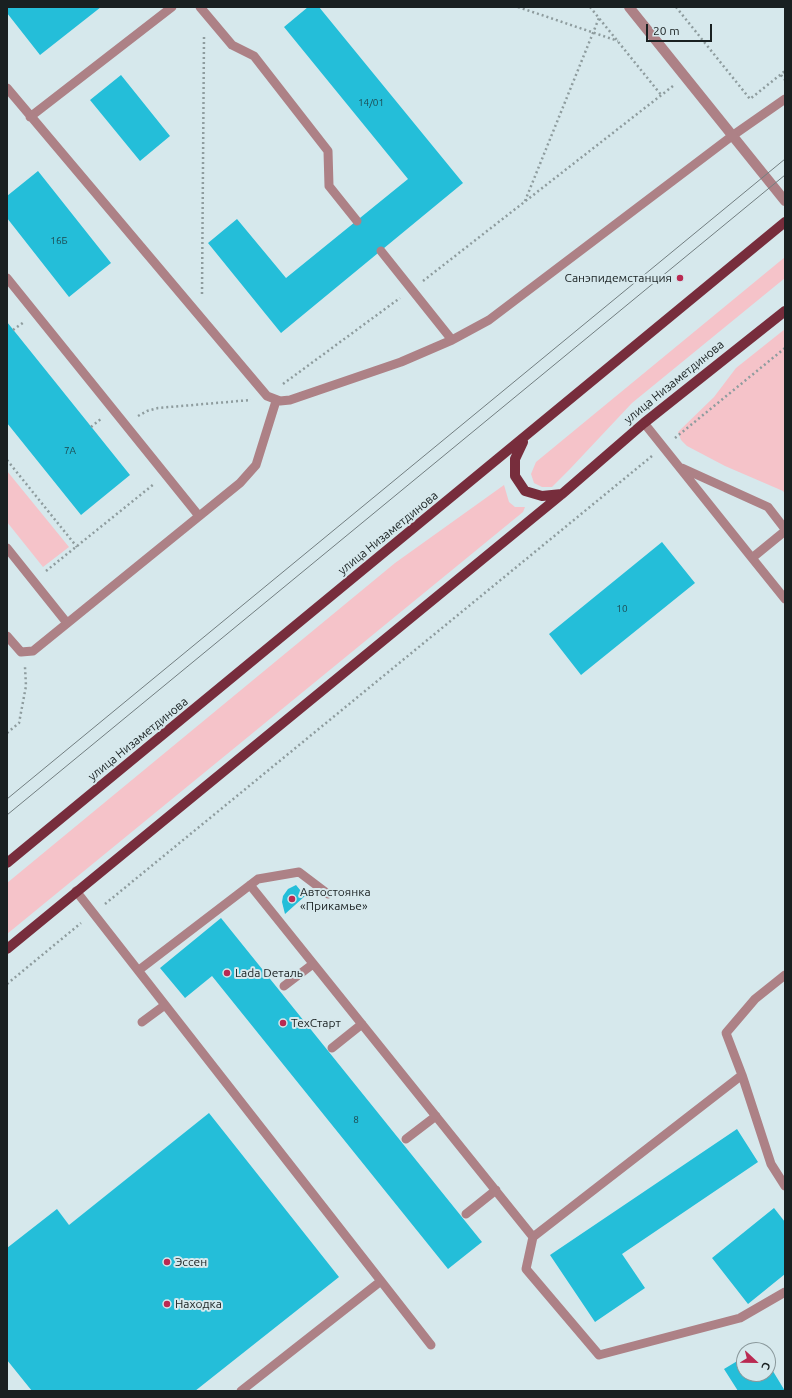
<!DOCTYPE html>
<meta charset="utf-8">
<style>
body{margin:0}
#map{position:relative;width:792px;height:1398px;overflow:hidden;background:#d6e8ec;font-family:Ubuntu,sans-serif}
canvas{display:block}
.frame{position:absolute;inset:0;border:8px solid #192021;pointer-events:none}
.north{position:absolute;left:736px;top:1342px;width:40px;height:40px;box-sizing:border-box;background:#d6e8ec;border:1px solid #8a989b;border-radius:50%;rotate:112deg;font-size:11px;font-weight:700;line-height:16px;text-align:center;color:#192021}
.north::after{content:'';display:block;margin:auto;width:14px;height:18px;background:#ba2a52;clip-path:polygon(50% 0,100% 100%,50% 72%,0 100%)}
.scale{position:absolute;left:646px;top:24px;width:66px;height:18px;box-sizing:border-box;border:2px solid #192021;border-top:0;padding-left:5px;font-size:12px;line-height:14px;white-space:nowrap;color:#192021;-webkit-text-stroke:3px #d6e8ec;paint-order:stroke}
</style>
<div id="map">
<canvas width="792" height="1398"></canvas>
<div class="frame"></div>
<div class="north">С</div>
<div class="scale">20 m</div>
</div>
<script>
const g = document.querySelector('canvas').getContext('2d');
g.lineJoin = 'round';
function fill(path, color) {
  g.fillStyle = color;
  g.fill(path, 'evenodd');
}
function shape(rows) {
  const path = new Path2D();
  for (const r of rows) {
    path.moveTo(r[0], r[1]);
    for (let i = 2; i < r.length; i += 2) path.lineTo(r[i], r[i + 1]);
  }
  return path;
}
function strokePath(path, color, width, dash) {
  g.strokeStyle = color;
  g.lineWidth = width;
  g.lineCap = dash ? 'butt' : 'round';
  g.setLineDash(dash || []);
  g.stroke(path);
}
function label(font, color, halo, rows, align = 'center') {
  g.font = font + ' Ubuntu,sans-serif';
  g.lineWidth = 4;
  g.setLineDash([]);
  g.textBaseline = 'middle';
  g.strokeStyle = halo;
  g.fillStyle = color;
  for (const [text, x, y, turn = 0] of rows) {
    g.save();
    g.translate(x, y);
    g.rotate((+turn || 0) * Math.PI / 180);
    g.textAlign = isNaN(turn) ? turn : align;
    if (halo) g.strokeText(text, 0, 0);
    g.fillText(text, 0, 0);
    g.restore();
  }
}
fill(shape([
 [785,257,785,278,632,403,569,470,552,487,542,487,534,483,531,474,536,462],
 [785,329,785,494,783,491,725,466,687,446,681,440,678,432,714,397,736,368],
 [7,471,69,547,43,567,7,522],
 [504,485,509,502,515,507,525,507,523,512,7,934,7,883,395,563]
]), '#f5c3c9');
fill(shape([
 [7,7,101,7,40,55,7,13],
 [308,7,319,7,463,183,281,333,208,243,237,219,286,278,408,179,284,27],
 [121,75,170,136,140,161,90,100],
 [38,171,111,263,69,297,7,218,7,196],
 [7,322,130,475,81,515,7,423],
 [662,542,695,583,581,675,549,634],
 [296,885,305,896,285,914,282,902,283,896,288,889],
 [221,918,482,1242,448,1269,212,976,185,998,160,968],
 [209,1113,339,1277,195,1391,32,1391,7,1360,7,1248,57,1209,69,1225],
 [737,1129,758,1162,622,1254,645,1288,595,1322,550,1255],
 [774,1208,785,1222,785,1274,748,1304,712,1258],
 [744,1357,744,1374,768,1374,768,1363,785,1391,738,1391,724,1369]
]), '#24bed9');
strokePath(shape([
 [518,7,618,41],
 [590,7,662,96],
 [676,7,750,99,785,71],
 [781,75,785,80],
 [525,201,599,18],
 [423,281,673,86],
 [202,294,204,37],
 [13,330,24,322],
 [283,384,400,298],
 [138,416,147,411,158,408,251,400],
 [91,427,102,418],
 [675,438,785,348],
 [7,460,77,547],
 [46,571,154,484],
 [7,733,19,723,26,686,25,667],
 [105,904,652,456],
 [7,984,81,923]
]), '#8e9c9e', 2.5, [2, 3]);
strokePath(shape([
 [200,7,232,45,254,56,328,151,329,186,357,221],
 [7,88,267,396,280,401,290,400,401,362,452,340,489,320,732,136,785,99],
 [30,117,172,7],
 [381,251,452,340],
 [7,278,199,516],
 [644,423,752,558,785,531],
 [682,468,768,507,785,529],
 [7,548,67,623],
 [752,558,785,599],
 [7,636,21,652,33,651,240,483,256,465,276,401],
 [250,885,533,1237,742,1075],
 [76,891,431,1345],
 [139,970,258,879,299,872,328,894],
 [785,975,755,999,726,1033,742,1075,771,1164,785,1186],
 [284,986,313,964],
 [142,1022,165,1005],
 [332,1048,362,1024],
 [406,1139,436,1116],
 [466,1214,496,1190],
 [533,1237,526,1269,599,1355,740,1318,785,1292],
 [241,1391,381,1281]
]), '#ad8186', 9);
strokePath(shape([
 [629,7,785,201]
]), '#ad8186', 10);
strokePath(shape([
 [523,442,515,459,515,476,525,491,542,496,562,494],
 [7,863,785,222],
 [7,949,562,494,644,423,785,311]
]), '#772d3c', 10);
strokePath(shape([
 [7,799,785,159],
 [7,815,785,175]
]), '#727e80', 1);
for (const [x, y, r, color] of [
 [680,278,4,"#ba2a52"],
 [292,899,4,"#ba2a52"],
 [227,973,4,"#ba2a52"],
 [283,1023,4,"#ba2a52"],
 [167,1262,4,"#ba2a52"],
 [167,1304,4,"#ba2a52"]
]) {
  const dot = new Path2D();
  dot.arc(x, y, r, 0, 2 * Math.PI);
  g.fillStyle = color;
  g.fill(dot);
  strokePath(dot, '#d6e8ec', 1.5);
}
label('10px', '#1c484f', null, [
 ["14/01",371,103],
 ["16Б",59,241],
 ["7А",70,451],
 ["10",622,609],
 ["8",356,1120]
]);
label('12px', '#192021', '#d6e8ec', [
 ["Санэпидемстанция",672,278,"right"],
 ["Автостоянка",300,892],
 ["«Прикамье»",300,906],
 ["Lada Dеталь",235,973],
 ["ТехСтарт",291,1023],
 ["Эссен",175,1262],
 ["Находка",175,1304]
], 'left');
label('12px', '#192021', '#d6e8ec', [
 ["улица Низаметдинова",674,382,-39],
 ["улица Низаметдинова",388,533,-39],
 ["улица Низаметдинова",138,739,-39]
]);
</script>
